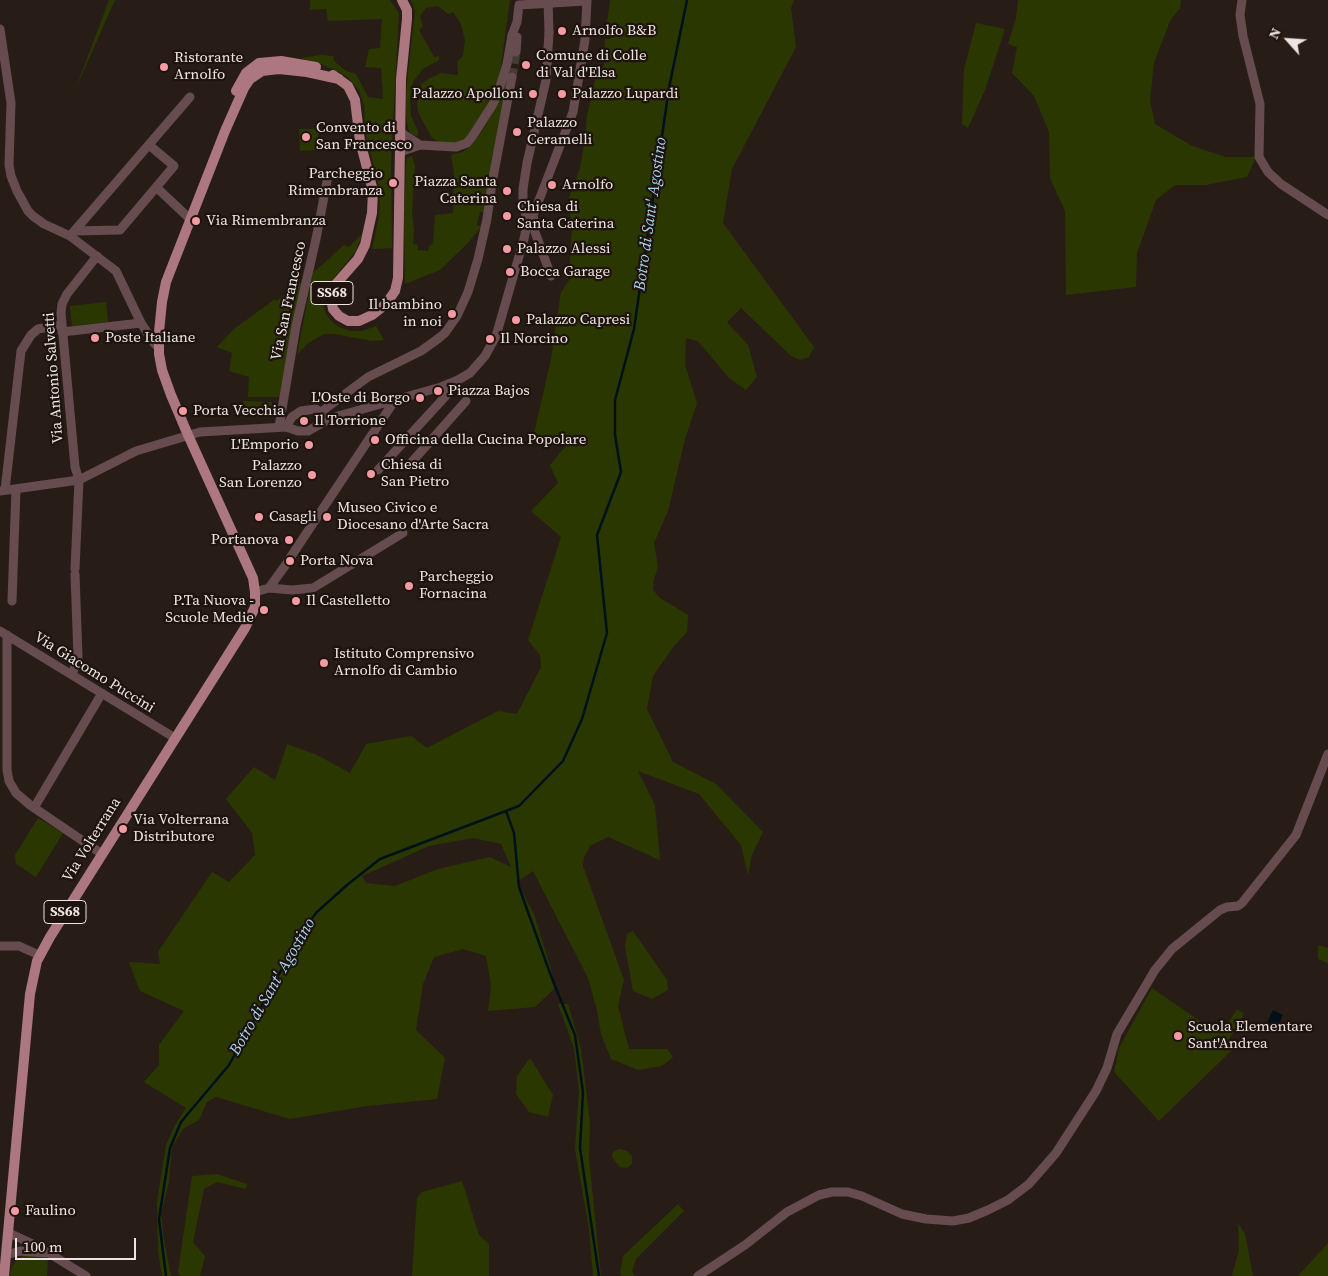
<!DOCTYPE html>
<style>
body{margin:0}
#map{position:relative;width:1328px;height:1276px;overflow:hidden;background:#281d16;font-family:"Source Serif 4",serif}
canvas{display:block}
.north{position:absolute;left:1263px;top:15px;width:50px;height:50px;-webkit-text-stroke:4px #1e130d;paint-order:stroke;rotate:296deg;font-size:14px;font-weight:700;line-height:20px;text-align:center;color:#ede5e1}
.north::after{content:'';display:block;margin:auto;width:18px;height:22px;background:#ede5e1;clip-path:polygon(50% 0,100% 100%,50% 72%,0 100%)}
.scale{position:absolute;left:15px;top:1238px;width:121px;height:22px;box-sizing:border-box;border:2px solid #ede5e1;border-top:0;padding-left:6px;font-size:15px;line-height:18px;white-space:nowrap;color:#ede5e1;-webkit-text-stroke:4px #1e130d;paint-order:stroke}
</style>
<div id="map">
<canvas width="1328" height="1276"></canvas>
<div class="north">N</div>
<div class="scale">100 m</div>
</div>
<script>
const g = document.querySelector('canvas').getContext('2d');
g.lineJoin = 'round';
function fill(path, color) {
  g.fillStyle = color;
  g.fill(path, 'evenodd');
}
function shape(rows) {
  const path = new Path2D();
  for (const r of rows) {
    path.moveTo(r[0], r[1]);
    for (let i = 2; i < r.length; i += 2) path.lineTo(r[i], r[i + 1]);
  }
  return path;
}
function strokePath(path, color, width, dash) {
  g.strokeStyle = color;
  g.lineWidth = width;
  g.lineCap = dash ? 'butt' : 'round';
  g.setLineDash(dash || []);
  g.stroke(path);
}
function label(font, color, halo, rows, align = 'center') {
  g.font = font + ' "Source Serif 4",serif';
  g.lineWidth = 4.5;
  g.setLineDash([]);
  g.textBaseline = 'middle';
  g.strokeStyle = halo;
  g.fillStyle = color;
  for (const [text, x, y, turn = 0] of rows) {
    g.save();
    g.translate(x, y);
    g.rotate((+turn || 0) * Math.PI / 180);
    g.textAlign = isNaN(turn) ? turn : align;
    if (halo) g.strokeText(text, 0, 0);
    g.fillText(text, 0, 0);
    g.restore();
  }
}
fill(shape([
 [109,0,115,0,76,88],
 [310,0,390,0,399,13,391,163,392,248,372,249,379,217,380,191,365,131,364,106,359,90,347,77,337,71,318,63,300,58,321,55,333,56,334,61,346,71,356,74,368,97,383,99,381,68,365,67,369,49,380,48,382,19,328,21,326,9,310,10],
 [411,0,510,0,499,80,489,104,471,135,461,143,440,143,432,138,418,112,417,105,419,90,422,84,428,79,441,73,458,75,457,62,463,56,465,40,461,24,453,12,448,14,438,6,426,8,420,16,423,26,419,30,434,57,439,56,439,60,423,69,413,82,410,99,411,116,418,131,418,135,416,136,410,133,408,128,406,116,406,91,415,11],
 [610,0,794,0,791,8,796,47,732,169,723,223,814,347,809,357,800,360,791,356,741,308,727,322,748,345,757,377,746,390,729,378,698,341,686,338,685,365,697,403,685,439,668,511,654,543,658,567,654,579,653,590,660,598,688,615,687,632,674,646,653,676,647,709,673,762,716,784,763,832,752,855,748,875,741,845,699,794,638,771,655,805,660,860,608,837,590,846,584,857,583,866,624,980,618,1006,629,1049,667,1049,673,1057,662,1066,638,1070,611,1059,601,1034,597,1010,588,978,533,871,517,882,534,914,551,969,554,989,535,1007,488,1011,491,986,486,956,463,949,434,957,423,984,416,1030,445,1058,437,1099,367,1106,290,1119,216,1097,207,1102,199,1120,183,1129,172,1147,169,1182,161,1214,164,1240,171,1276,162,1276,158,1251,157,1202,166,1145,175,1125,186,1108,144,1082,159,1065,159,1045,184,1011,140,991,129,962,160,964,158,952,212,872,229,882,255,855,252,833,226,799,254,767,275,780,287,744,317,755,350,773,366,744,411,736,427,748,498,711,517,714,541,667,540,655,528,640,561,537,531,511,558,483,550,465,565,447,534,433,551,359,561,292,572,276,572,271,569,270,572,230,568,201,580,168,585,139,587,116,595,80,604,65,605,39,610,39,611,34,606,33],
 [473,838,501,844,511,867,490,857,438,869,395,886,366,883,362,876,429,846],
 [1018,0,1181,0,1180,8,1170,21,1154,63,1150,100,1155,124,1192,146,1226,157,1256,157,1247,177,1206,185,1175,185,1156,200,1137,253,1136,287,1066,295,1065,211,1050,178,1049,132,1034,96,1012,73,1017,47,1008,44,1016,18],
 [976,23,1005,29,985,90,968,128,962,124,964,69],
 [506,78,509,78,489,179,486,179,485,186,487,187,485,212,480,212,477,225,482,226,468,243,440,270,405,284,404,215,406,165,407,158,412,156,415,166,412,212,414,231,413,244,418,245,417,250,428,251,429,246,433,243,435,215,453,213,454,172,451,155,463,152,473,144,484,128,502,96],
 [299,129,318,129,319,150,300,151],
 [363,233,355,252,328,286,324,297,323,304,326,314,333,323,341,328,351,331,362,331,376,326,384,340,372,341,334,334,324,334,307,344,297,355,313,273,344,245,349,247],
 [302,282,281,397,248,397,249,377,229,371,232,353,217,347,234,329,275,299,276,301],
 [106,302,108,322,72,326,70,306],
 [243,401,272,402,272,412,242,412],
 [38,818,63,833,36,877,16,864,15,855],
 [633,931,667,980,668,990,652,999,633,991,625,946,627,934],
 [1318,945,1328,948,1328,963,1318,959],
 [1152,988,1207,1026,1218,1021,1226,1026,1237,1009,1244,1014,1226,1044,1232,1050,1159,1121,1114,1072,1119,1048],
 [558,1004,568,1004,581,1049,590,1123,589,1160,601,1276,593,1276,589,1229,575,1149,579,1091,574,1048],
 [530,1058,553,1095,548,1117,529,1112,516,1094,517,1076],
 [619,1149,627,1151,632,1156,632,1164,627,1168,620,1167,612,1157,613,1152],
 [217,1174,247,1184,246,1189,217,1182,204,1189,193,1242,205,1256,200,1276,180,1276,178,1272,192,1176],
 [462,1181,479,1235,489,1244,489,1276,412,1276,417,1198,422,1192],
 [678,1204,684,1211,636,1259,632,1271,635,1276,622,1276,620,1274,623,1256],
 [1238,1223,1245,1234,1253,1276,1232,1276,1239,1250],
 [1328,1243,1328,1276,1298,1276],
 [25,1255,48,1258,47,1276,10,1276,11,1269,16,1260]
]), '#2b3700');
fill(shape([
 [1273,1010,1283,1015,1275,1034,1264,1029]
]), '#01111a');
strokePath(shape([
 [506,811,514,833,519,887,551,976,575,1035,583,1092,580,1148,599,1276],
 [166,1276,159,1219,170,1148,181,1122,229,1065,305,927,317,912,347,885,380,859,519,806,563,761,582,719,607,633,597,535,621,472,615,435,615,400,634,329,669,88,687,0]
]), '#01111a', 2.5);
strokePath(shape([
 [512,77,516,52]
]), '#463b34', 9, [9, 4.5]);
strokePath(shape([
 [1242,0,1240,15,1243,36,1260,104,1259,157,1268,172,1281,184,1328,215],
 [0,29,11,103,9,165,11,176,17,191,28,211,33,216,44,224,70,236,116,271,141,323,154,343,159,348],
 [516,52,517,37],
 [400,132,420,145],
 [400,152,420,145,456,147,467,143,472,137,493,104,499,90,507,64,512,35,517,22,519,5,586,1],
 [156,187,190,219],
 [533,213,535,232,551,276],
 [527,224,534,213,573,112,585,40,587,0],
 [74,231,120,230,174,166,149,145],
 [70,236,190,97],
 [62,332,141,323],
 [321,412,368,377,421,351,439,338,445,333,457,316,468,292,478,259,487,219,492,183,512,77],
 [279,427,296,326,316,239,327,181],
 [286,427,292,417,301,411,316,409,325,416],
 [410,464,466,401],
 [378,470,453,388,458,380],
 [5,490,21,351,31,335,38,329,61,325],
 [0,491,79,480,136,451,200,432,286,427,298,431,308,431,331,418,441,387,458,380,470,373,485,356,496,336,524,239,527,224,523,199,523,189,527,163,546,80,549,33],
 [290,558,395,400],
 [75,569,79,480,75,467,61,313,62,304,67,294,97,256],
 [269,588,287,563],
 [255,592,269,588,292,590,313,588,403,533],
 [12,601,16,489],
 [0,631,175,738],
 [7,635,7,770,9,781,16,793,30,805,102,854],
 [72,675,78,657,75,574],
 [34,808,102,693],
 [0,946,19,946,39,955],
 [9,1233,39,1247,86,1276],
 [6,1255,20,1251,46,1253],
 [698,1276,745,1245,787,1212,819,1195,832,1192,848,1192,862,1196,902,1214,926,1219,953,1221,969,1218,988,1210,1008,1200,1029,1184,1056,1153,1096,1091,1107,1068,1117,1034,1155,970,1172,949,1220,910,1227,907,1238,906,1242,903,1296,835,1328,754]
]), '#664c4f', 9);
strokePath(shape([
 [333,75,348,86,355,100,360,141,373,191,372,213,365,245,358,259,336,284,331,298,333,309,339,316,348,321,359,321,372,315,386,304,395,291,398,278,401,79,407,19,407,10,402,0],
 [236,91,246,73,259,63,281,61,316,67],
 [4,1276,30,994,37,961,50,937,245,628,255,607,255,592,253,578,188,435,171,395,162,370,159,354,159,332,162,302,166,282,225,131,244,88,250,79,262,71,279,69,307,72,339,79]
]), '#ac777f', 10);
strokePath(shape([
 [548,0,549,33]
]), '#664c4f', 9);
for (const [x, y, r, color] of [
 [562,31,5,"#f49aa4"],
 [526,65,5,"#f49aa4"],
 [164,67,5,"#f49aa4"],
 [533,94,5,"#f49aa4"],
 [562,94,5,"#f49aa4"],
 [517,132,5,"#f49aa4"],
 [306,137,5,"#f49aa4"],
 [393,183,5,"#f49aa4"],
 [552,185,5,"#f49aa4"],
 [507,191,5,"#f49aa4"],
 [507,216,5,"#f49aa4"],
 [196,221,5,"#f49aa4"],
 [507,249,5,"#f49aa4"],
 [510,272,5,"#f49aa4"],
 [452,314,5,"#f49aa4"],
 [516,320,5,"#f49aa4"],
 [95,338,5,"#f49aa4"],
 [490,339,5,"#f49aa4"],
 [438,391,5,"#f49aa4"],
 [420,398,5,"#f49aa4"],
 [183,411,5,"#f49aa4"],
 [304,421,5,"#f49aa4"],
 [375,440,5,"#f49aa4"],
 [309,445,5,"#f49aa4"],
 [371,474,5,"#f49aa4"],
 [312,475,5,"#f49aa4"],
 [259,517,5,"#f49aa4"],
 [327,517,5,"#f49aa4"],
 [289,540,5,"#f49aa4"],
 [290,561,5,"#f49aa4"],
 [409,586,5,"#f49aa4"],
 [296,601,5,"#f49aa4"],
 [264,610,5,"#f49aa4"],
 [324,663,5,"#f49aa4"],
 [123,829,5,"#f49aa4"],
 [1178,1036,5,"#f49aa4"],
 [15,1211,5,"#f49aa4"]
]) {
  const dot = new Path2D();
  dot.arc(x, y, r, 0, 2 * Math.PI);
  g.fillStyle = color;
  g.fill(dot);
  strokePath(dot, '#1e130d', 2);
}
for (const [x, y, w] of [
 [332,293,42],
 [65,912,42]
]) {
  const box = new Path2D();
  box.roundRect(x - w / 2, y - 11.5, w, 23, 4);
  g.fillStyle = '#1e130d';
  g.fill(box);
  strokePath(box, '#ede5e1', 1);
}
label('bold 14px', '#ede5e1', null, [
 ["SS68",332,293],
 ["SS68",65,912]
]);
label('15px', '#ede5e1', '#1e130d', [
 ["Arnolfo B&B",572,31],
 ["Comune di Colle",536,56],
 ["di Val d'Elsa",536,73],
 ["Ristorante",174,58],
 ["Arnolfo",174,75],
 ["Palazzo Apolloni",523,94,"right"],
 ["Palazzo Lupardi",572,94],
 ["Palazzo",527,123],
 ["Ceramelli",527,140],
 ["Convento di",316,128],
 ["San Francesco",316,145],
 ["Parcheggio",383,174,"right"],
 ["Rimembranza",383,191,"right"],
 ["Piazza Santa",497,182,"right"],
 ["Caterina",497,199,"right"],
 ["Arnolfo",562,185],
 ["Chiesa di",517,207],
 ["Santa Caterina",517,224],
 ["Via Rimembranza",206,221],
 ["Palazzo Alessi",517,249],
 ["Bocca Garage",520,272],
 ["Il bambino",442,305,"right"],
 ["in noi",442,322,"right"],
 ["Palazzo Capresi",526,320],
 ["Poste Italiane",105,338],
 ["Il Norcino",500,339],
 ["Piazza Bajos",448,391],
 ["L'Oste di Borgo",410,398,"right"],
 ["Porta Vecchia",193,411],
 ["Il Torrione",314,421],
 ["Officina della Cucina Popolare",385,440],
 ["L'Emporio",299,445,"right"],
 ["Chiesa di",381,465],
 ["San Pietro",381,482],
 ["Palazzo",302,466,"right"],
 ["San Lorenzo",302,483,"right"],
 ["Museo Civico e",337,508],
 ["Diocesano d'Arte Sacra",337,525],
 ["Casagli",269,517],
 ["Portanova",279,540,"right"],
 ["Porta Nova",300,561],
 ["Parcheggio",419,577],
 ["Fornacina",419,594],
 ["P.Ta Nuova -",254,601,"right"],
 ["Scuole Medie",254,618,"right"],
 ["Il Castelletto",306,601],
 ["Istituto Comprensivo",334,654],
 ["Arnolfo di Cambio",334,671],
 ["Via Volterrana",133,820],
 ["Distributore",133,837],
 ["Scuola Elementare",1188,1027],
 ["Sant'Andrea",1188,1044],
 ["Faulino",25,1211]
], 'left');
label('15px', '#ede5e1', '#1e130d', [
 ["Via San Francesco",289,301,-78],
 ["Via Antonio Salvetti",54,378,-94],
 ["Via Giacomo Puccini",94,673,32],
 ["Via Volterrana",92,840,-58]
]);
label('italic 16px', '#a6d7f5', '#1e130d', [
 ["Botro di Sant' Agostino",651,214,-82],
 ["Botro di Sant' Agostino",273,987,-60]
]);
</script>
